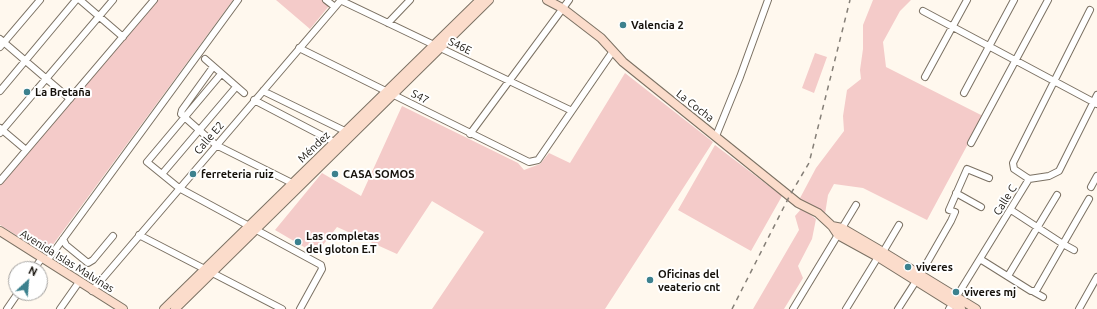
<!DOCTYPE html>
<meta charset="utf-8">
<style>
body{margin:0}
#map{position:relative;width:1097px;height:309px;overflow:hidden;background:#fff8ee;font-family:Ubuntu,sans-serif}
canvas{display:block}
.north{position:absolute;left:8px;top:261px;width:40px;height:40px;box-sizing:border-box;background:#fff;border:1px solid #a2a09e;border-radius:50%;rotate:26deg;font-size:11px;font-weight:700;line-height:16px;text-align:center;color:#16120c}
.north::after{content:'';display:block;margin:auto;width:14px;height:18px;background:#3c818e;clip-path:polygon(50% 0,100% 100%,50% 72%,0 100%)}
</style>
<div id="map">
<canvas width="1097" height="309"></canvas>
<div class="north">N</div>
</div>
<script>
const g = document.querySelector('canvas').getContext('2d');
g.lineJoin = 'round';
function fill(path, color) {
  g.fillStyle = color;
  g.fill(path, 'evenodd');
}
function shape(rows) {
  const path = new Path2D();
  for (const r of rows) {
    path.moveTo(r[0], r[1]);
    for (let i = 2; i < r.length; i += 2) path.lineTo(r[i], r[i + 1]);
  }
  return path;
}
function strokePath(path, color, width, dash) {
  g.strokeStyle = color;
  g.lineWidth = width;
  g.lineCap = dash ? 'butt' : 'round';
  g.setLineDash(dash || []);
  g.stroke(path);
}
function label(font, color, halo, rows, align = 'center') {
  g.font = font + ' Ubuntu,sans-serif';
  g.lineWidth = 4;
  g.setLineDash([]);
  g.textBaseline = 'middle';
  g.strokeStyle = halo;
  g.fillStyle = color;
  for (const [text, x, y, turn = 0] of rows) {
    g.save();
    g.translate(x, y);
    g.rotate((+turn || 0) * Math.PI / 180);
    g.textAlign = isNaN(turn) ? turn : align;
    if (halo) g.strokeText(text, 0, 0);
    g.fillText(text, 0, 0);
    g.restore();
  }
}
fill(shape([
 [158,0,233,0,46,254,0,225,0,185],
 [276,0,322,0,329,6,310,29],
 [873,0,911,0,900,11,883,42,886,67,983,116,927,220,863,188,834,184,828,195,825,214,799,200,816,168,844,131,843,116,847,90,861,79,860,70,863,49,863,25],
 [815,53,827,57,814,93,802,88],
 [625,73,713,142,605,309,432,309,484,232,432,201,397,254,337,227,316,254,275,230,322,173,361,196,402,106,518,163,524,170,540,164,549,153,570,163],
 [715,145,782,196,751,251,678,210],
 [802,208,816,219,812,239,798,266,803,278,784,309,753,309,799,230,795,216]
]), '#f4cbc9');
const street = shape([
 [80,0,123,37],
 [326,0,335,7],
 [340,0,570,110],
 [923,11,1097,104],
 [388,23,410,0],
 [0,39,70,99],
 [0,47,40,0],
 [299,48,529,162,538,160,613,51],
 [205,59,244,93],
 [213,67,182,110,181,114,216,145,296,185],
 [221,74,147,162,179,188,321,265,322,269,300,309],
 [925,77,967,0],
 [0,91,76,0],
 [263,91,349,133],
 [964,93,1014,0],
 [254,100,338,144],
 [0,128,26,150],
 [0,133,113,0],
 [470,134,569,0],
 [716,136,740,77,768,0],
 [971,143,1048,0],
 [162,174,236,87],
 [1029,179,1014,169,1013,163,1090,10],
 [0,181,154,0],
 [1091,187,1097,176],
 [956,193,981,207],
 [139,235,282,309],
 [63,239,66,245,88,263,93,260,113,236],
 [1074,250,1063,244,1089,199],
 [883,252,899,225],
 [980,259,1031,291,1036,291,1063,244,1011,210],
 [47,261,238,0],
 [34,269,42,258],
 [920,275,951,221,955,212,949,210,967,169,989,178],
 [1008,276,1057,195],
 [92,291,341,0],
 [1034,292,1043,297],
 [7,309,18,293],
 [60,309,79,282],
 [793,309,856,205],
 [846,309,878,257],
 [898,309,916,281],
 [949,309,1029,179,1049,176,1059,171,1097,95],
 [1079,309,1097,277]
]);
const secondary = shape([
 [547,0,562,8,601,38,623,62,798,203,818,213,832,226,838,235,878,257,961,309],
 [832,226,842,228,883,252,976,309],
 [0,231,123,309],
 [164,309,480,0],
 [175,309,489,0]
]);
strokePath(street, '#7b7163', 8);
strokePath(secondary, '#7b7163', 10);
strokePath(street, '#fff', 6);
strokePath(secondary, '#fbdccb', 8);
strokePath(shape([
 [732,309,790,195,809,163,850,0]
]), '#857f77', 1.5, [5, 5]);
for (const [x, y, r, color] of [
 [623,25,4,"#3c818e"],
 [27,92,4,"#3c818e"],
 [193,174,4,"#3c818e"],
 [335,174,4,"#3c818e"],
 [298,242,4,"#3c818e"],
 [908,267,4,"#3c818e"],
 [650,280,4,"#3c818e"],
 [956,292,4,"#3c818e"]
]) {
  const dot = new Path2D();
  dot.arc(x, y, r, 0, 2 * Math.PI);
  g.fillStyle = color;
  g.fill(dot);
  strokePath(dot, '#fff', 1.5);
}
label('bold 11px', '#16120c', '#fff', [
 ["Valencia 2",631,25],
 ["La Bretaña",35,92],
 ["ferreteria ruiz",201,174],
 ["CASA SOMOS",343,174],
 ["Las completas",306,236],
 ["del gloton E.T",306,249],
 ["viveres",916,267],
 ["Oficinas del",658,274],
 ["veaterio cnt",658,287],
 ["viveres mj",964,292]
], 'left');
label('11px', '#16120c', '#fff', [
 ["S46E",460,46,26],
 ["S47",420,97,27],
 ["La Cocha",695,106,38],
 ["Calle E2",209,138,-49],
 ["Méndez",314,147,-44],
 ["Calle C",1005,200,-58],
 ["Avenida Islas Malvinas",67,261,32]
]);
</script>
